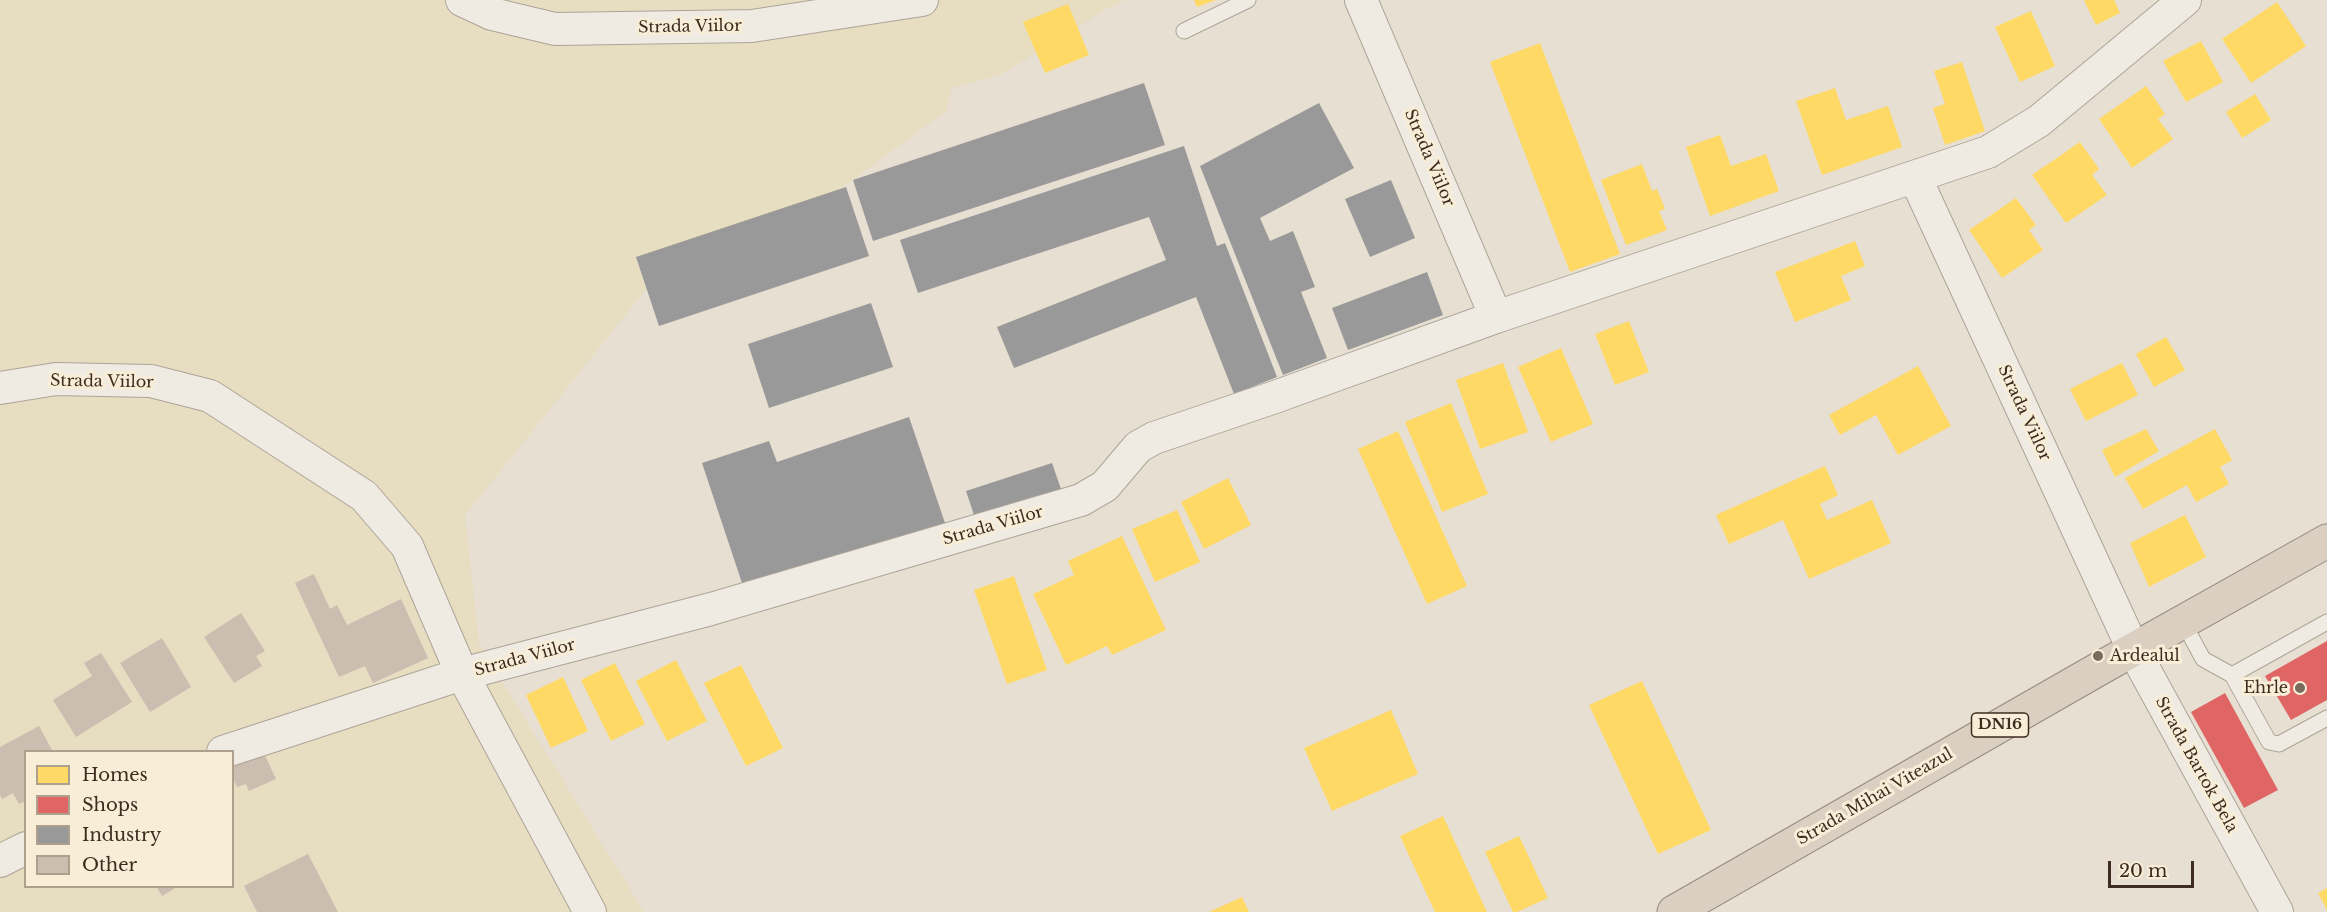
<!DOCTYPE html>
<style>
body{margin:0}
#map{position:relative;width:2327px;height:912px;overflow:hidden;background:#e7dfd1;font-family:"Libre Baskerville",serif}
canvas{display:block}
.legend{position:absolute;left:24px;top:750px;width:210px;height:138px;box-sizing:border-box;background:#f8edd7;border:2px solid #aea08d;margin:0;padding:8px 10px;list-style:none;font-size:18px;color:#3e2c1f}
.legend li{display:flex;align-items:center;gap:12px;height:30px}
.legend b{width:30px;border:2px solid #aea08d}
.scale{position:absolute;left:2108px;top:861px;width:86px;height:27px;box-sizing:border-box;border:3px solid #3e2c1f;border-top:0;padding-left:8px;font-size:18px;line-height:21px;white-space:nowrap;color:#3e2c1f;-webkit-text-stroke:4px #f8edd7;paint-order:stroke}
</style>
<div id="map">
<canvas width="2327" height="912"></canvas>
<ul class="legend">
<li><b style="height:16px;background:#ffd966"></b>Homes</li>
<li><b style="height:16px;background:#e06666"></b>Shops</li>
<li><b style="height:16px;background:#999"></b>Industry</li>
<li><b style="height:16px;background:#ccbdb1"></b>Other</li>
</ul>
<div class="scale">20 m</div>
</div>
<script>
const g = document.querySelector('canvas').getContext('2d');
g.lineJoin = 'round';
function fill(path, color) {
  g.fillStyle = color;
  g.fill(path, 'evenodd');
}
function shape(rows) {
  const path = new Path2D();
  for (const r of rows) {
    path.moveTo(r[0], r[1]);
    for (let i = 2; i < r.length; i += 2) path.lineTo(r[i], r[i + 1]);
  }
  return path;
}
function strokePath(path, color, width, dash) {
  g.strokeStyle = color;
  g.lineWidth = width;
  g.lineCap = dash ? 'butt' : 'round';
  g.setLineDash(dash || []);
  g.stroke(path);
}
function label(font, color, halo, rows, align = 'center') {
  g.font = font + ' "Libre Baskerville",serif';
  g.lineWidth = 6;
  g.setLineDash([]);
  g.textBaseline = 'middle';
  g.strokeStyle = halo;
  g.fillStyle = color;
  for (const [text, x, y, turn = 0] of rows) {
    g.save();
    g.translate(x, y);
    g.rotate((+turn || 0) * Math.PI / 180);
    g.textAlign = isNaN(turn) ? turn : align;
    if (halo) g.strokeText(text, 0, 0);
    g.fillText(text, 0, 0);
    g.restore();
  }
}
fill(shape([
 [0,0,1125,0,1108,8,1000,75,952,88,946,111,752,254,655,278,465,515,479,644,644,912,0,912],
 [26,752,232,752,232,886,26,886]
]), '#e7ddc1');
fill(shape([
 [1194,0,1216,0,1197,7],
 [2084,0,2114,0,2120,13,2096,25],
 [2277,2,2306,46,2251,83,2222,39],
 [1068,4,1089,55,1045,73,1023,22],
 [2031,11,2055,66,2020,82,1995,27],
 [2201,41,2223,82,2186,102,2163,61],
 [1540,43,1620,254,1570,272,1490,62],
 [1962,62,1985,131,1945,145,1933,108,1945,104,1934,71],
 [2146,86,2165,114,2158,119,2173,139,2132,168,2099,119],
 [1835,88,1846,120,1888,106,1902,147,1822,175,1796,101],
 [2255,94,2271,120,2242,138,2226,112],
 [1720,135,1731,166,1766,154,1779,191,1710,216,1686,147],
 [2080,142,2099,169,2092,175,2107,195,2066,223,2032,175],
 [1642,164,1652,191,1657,189,1665,209,1659,211,1667,230,1626,245,1601,180],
 [2016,198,2036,225,2029,230,2043,250,2002,278,1969,230],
 [1855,241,1865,266,1841,276,1851,300,1795,322,1775,272],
 [1629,321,1649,372,1615,385,1595,334],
 [2166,337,2185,370,2154,387,2136,354],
 [1561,348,1593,424,1551,442,1518,367],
 [1503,363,1528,432,1480,449,1456,380],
 [2122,363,2138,395,2086,421,2070,389],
 [1918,366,1951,426,1898,455,1876,415,1840,435,1829,415],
 [1451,403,1488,494,1442,512,1405,422],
 [2146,429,2159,451,2115,477,2102,450],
 [2215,429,2232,460,2220,467,2229,484,2196,502,2187,485,2143,509,2125,478],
 [1398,431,1467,586,1427,604,1358,449],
 [1825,466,1838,495,1820,504,1827,520,1872,500,1891,543,1809,579,1783,520,1729,544,1716,515],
 [1228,478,1251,525,1204,549,1181,502],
 [1177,510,1200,562,1155,582,1132,529],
 [2185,515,2206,557,2149,587,2130,543],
 [1122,536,1166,630,1112,655,1107,646,1066,665,1033,594,1074,575,1068,561],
 [1014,576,1047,670,1007,684,974,590],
 [676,660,707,721,667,741,636,681],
 [615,663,645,724,611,741,581,680],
 [741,665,783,748,746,766,704,683],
 [563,677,588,731,551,748,526,695],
 [1642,681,1711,830,1658,854,1589,705],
 [1391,710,1418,774,1332,811,1304,748],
 [1443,816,1487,912,1435,912,1400,836],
 [1519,836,1548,898,1517,912,1513,912,1485,852],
 [2327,888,2327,910,2318,893],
 [1242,897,1249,912,1209,912]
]), '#ffd966');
fill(shape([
 [2327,641,2327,700,2291,720,2265,676],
 [2225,693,2278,790,2244,808,2191,712]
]), '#e06666');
fill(shape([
 [1144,83,1165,145,873,241,853,180],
 [1319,103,1354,168,1260,218,1270,241,1293,231,1315,287,1301,292,1327,358,1283,375,1200,166],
 [1184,146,1217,246,1225,243,1277,377,1234,394,1196,297,1014,368,997,327,1166,260,1149,217,918,293,900,240],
 [1391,180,1415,238,1370,257,1345,199],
 [846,187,869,256,659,326,636,257],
 [1427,272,1443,315,1348,350,1332,308],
 [871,303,893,367,769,408,748,344],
 [909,417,945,523,744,589,702,463,769,441,777,462],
 [1052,463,1061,489,975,518,966,491]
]), '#999');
fill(shape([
 [314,574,330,609,337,605,347,625,401,599,428,658,373,683,365,666,339,677,295,583],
 [241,613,265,651,256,656,262,666,234,683,204,637],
 [162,638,191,687,150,712,120,663],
 [101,653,132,702,76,737,53,700,92,676,84,663],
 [39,726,53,752,26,752,26,801,19,804,13,793,2,799,0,795,0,747],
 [263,751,276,779,249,791,246,784,237,787,232,776,232,764],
 [308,854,338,912,257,912,244,886],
 [156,886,179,886,162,896]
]), '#ccbdb1');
const lane = shape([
 [1184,31,1248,0],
 [2183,622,2203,659,2232,675,2269,742,2279,744,2327,718],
 [2232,675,2327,622]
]);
const street = shape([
 [462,0,492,14,555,29,752,26,922,0],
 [1361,0,1496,317],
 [1915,177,2133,649,2277,912],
 [0,388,56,379,151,381,210,396,364,496,407,546,462,674,590,912],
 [223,752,462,674,711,609,1081,500,1105,486,1138,447,1154,438,1275,397,1496,317,1988,152,2039,121,2185,0],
 [0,861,26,848]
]);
const highway = shape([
 [1674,912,2104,666,2327,541]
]);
strokePath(lane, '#ada499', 17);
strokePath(street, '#ada499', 34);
strokePath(highway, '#928a80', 35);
strokePath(lane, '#f0ebe2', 15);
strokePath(street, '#f0ebe2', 32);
strokePath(highway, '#dacfc1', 33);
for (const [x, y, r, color] of [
 [2098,656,6,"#796b5d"],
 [2300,688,6,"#796b5d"]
]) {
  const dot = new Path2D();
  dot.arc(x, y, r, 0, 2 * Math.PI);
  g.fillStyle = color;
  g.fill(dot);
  strokePath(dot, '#f8edd7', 2);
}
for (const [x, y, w] of [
 [2000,725,57]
]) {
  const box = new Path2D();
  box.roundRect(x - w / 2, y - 12, w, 24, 4.5);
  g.fillStyle = '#f8edd7';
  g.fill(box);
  strokePath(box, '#3e2c1f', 1.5);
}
label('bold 15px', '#3e2c1f', null, [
 ["DN16",2000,725]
]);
label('16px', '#3e2c1f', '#f8edd7', [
 ["Strada Viilor",690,27,-1],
 ["Strada Viilor",1429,158,67],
 ["Strada Viilor",102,382,1],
 ["Strada Viilor",2024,413,65],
 ["Strada Viilor",993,526,-16],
 ["Strada Viilor",525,658,-15],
 ["Strada Bartok Bela",2196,765,61],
 ["Strada Mihai Viteazul",1875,797,-30]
]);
label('16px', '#3e2c1f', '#f8edd7', [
 ["Ardealul",2110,656],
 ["Ehrle",2288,688,"right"]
], 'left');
</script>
